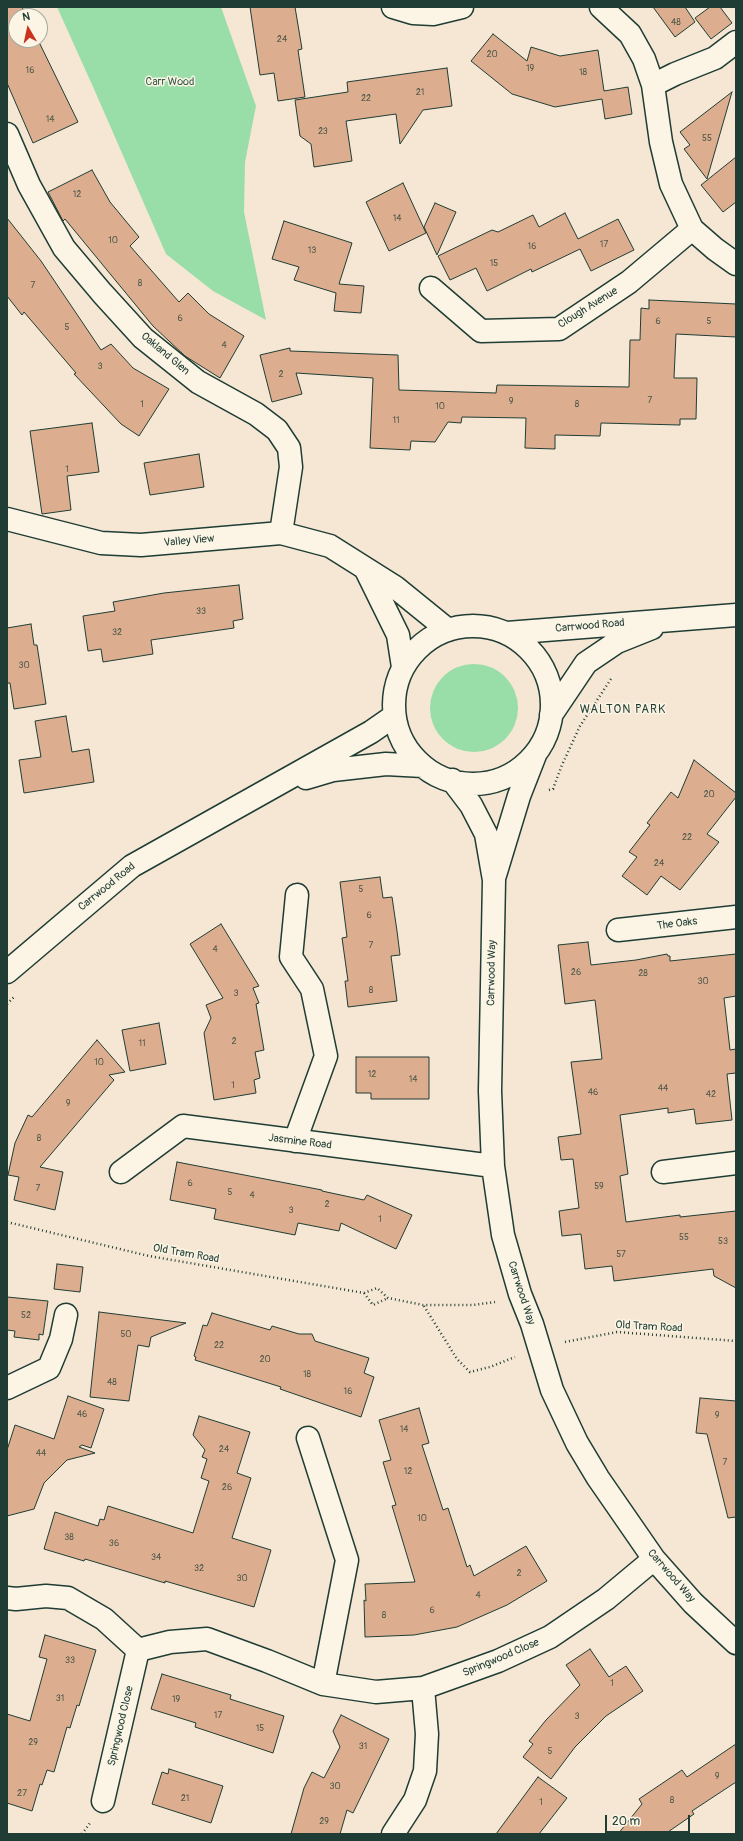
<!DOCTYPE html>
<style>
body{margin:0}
#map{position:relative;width:743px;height:1841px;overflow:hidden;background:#f6e7d4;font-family:Pangolin,sans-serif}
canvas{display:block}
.frame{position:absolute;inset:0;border:8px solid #1f3d34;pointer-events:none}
.north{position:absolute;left:8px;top:8px;width:40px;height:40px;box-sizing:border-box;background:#fcf5e5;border:1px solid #a4ab9e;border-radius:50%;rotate:351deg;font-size:11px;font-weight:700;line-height:16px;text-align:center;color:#1f3d34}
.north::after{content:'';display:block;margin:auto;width:14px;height:18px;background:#c8321e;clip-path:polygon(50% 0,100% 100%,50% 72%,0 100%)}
.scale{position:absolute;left:605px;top:1815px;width:85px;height:18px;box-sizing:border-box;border:2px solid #1f3d34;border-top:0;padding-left:5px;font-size:12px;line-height:14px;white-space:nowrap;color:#1f3d34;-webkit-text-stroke:3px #fcf5e5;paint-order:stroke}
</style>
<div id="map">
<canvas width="743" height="1841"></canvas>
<div class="frame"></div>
<div class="north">N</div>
<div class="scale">20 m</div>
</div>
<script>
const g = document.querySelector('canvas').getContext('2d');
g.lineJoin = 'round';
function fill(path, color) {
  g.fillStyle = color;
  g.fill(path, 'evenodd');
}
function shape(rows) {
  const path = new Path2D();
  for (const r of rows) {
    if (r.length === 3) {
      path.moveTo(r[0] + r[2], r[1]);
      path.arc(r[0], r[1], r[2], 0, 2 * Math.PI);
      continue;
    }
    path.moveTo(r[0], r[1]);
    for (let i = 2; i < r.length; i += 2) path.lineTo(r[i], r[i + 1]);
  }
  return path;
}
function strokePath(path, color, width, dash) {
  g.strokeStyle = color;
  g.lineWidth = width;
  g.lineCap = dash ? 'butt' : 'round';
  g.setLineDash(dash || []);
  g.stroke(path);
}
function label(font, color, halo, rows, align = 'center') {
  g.font = font + ' Pangolin,sans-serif';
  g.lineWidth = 3;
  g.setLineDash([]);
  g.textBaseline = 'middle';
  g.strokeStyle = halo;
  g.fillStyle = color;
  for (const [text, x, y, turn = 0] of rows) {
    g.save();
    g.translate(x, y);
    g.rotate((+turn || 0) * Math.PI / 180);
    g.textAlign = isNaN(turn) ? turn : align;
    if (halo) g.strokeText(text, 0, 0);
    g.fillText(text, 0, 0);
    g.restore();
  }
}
fill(shape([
 [57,7,221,7,256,106,245,162,244,212,266,320,213,291,166,254,94,89],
 [474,708,44]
]), '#99dda9');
const building = shape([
 [7,7,22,7,26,16,16,16,16,40,38,40,78,122,33,143,7,83,7,7],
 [250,7,295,7,302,49,298,50,305,97,278,101,274,73,260,75,250,7],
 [653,7,685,7,695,22,675,37,653,7],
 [710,7,720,7,732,23,711,39,695,18,710,7],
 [493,34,527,61,531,47,560,56,598,50,604,91,628,87,632,114,605,119,602,99,555,107,512,94,471,61,493,34],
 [447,68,452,106,423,110,400,144,396,114,346,121,352,161,314,167,311,144,300,136,295,100,348,92,347,82,447,68],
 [732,92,707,179,684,149,690,145,680,132,732,92],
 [736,157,736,202,723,212,701,185,736,157],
 [92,170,110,202,139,237,130,246,179,302,188,293,209,314,244,336,220,378,185,356,153,326,65,219,63,221,48,192,92,170],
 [403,183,426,233,389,251,366,202,403,183],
 [435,203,456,212,437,255,424,227,435,203],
 [565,213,578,239,618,219,634,250,591,271,580,249,532,272,531,269,487,291,476,268,450,280,438,256,492,230,498,232,533,215,539,227,565,213],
 [7,218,41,261,101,350,111,344,133,368,169,389,139,436,121,424,74,374,76,373,24,312,22,315,7,296,7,218],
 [284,221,352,243,339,284,364,286,361,313,334,311,336,293,294,280,299,267,272,259,284,221],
 [649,300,736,304,736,337,676,334,674,378,697,378,696,419,680,419,680,425,601,423,600,436,555,435,555,449,525,448,526,418,462,417,461,423,448,422,435,442,411,441,410,450,370,448,373,378,296,373,302,394,272,402,260,355,290,348,290,351,398,355,399,390,496,393,497,385,629,387,630,340,640,340,641,308,649,309,649,300],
 [92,423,99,472,67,476,71,510,42,514,30,431,92,423],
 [199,454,204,487,150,495,144,463,199,454],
 [239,585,243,619,233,621,234,628,151,640,153,654,103,662,101,649,88,651,83,616,115,611,113,602,164,593,239,585],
 [31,624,34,645,37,645,46,704,14,709,10,683,7,683,7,628,31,624],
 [66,716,72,752,89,749,94,782,24,793,19,760,41,757,35,721,66,716],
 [694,760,736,793,736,797,707,834,719,842,680,890,661,876,647,895,622,876,637,857,629,852,650,825,647,823,671,792,678,798,694,760],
 [380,877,383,898,392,897,397,931,400,955,391,956,397,1001,348,1007,345,981,348,981,342,938,347,937,340,882,380,877],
 [221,924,259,986,253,988,259,1003,256,1004,264,1050,255,1052,260,1078,254,1080,256,1093,214,1100,204,1033,211,1018,206,1005,223,998,190,944,221,924],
 [588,942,591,965,636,960,667,954,668,956,670,956,670,961,736,954,736,996,724,998,730,1050,736,1049,736,1073,727,1074,732,1120,696,1124,694,1109,668,1113,668,1108,620,1115,628,1174,620,1176,626,1222,680,1215,680,1217,736,1211,736,1288,714,1276,713,1269,614,1281,612,1266,585,1269,581,1234,562,1236,559,1211,579,1208,573,1159,561,1160,558,1137,581,1134,571,1062,602,1059,595,1000,565,1004,558,945,588,942],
 [159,1023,166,1064,130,1071,122,1030,159,1023],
 [97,1040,125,1072,109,1075,114,1080,40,1167,63,1172,55,1210,14,1200,19,1177,8,1175,15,1143,28,1115,32,1117,97,1040],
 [356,1057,429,1057,429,1099,371,1099,371,1093,356,1093,356,1057],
 [177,1162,322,1190,322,1191,364,1200,367,1195,412,1215,396,1249,341,1223,339,1231,298,1223,295,1235,214,1219,216,1209,170,1200,177,1162],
 [57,1264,83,1267,80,1292,54,1289,57,1264],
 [7,1297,48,1301,43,1335,39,1334,39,1340,14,1337,15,1331,7,1330,7,1297],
 [99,1312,186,1323,151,1337,149,1347,138,1345,129,1401,90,1397,99,1312],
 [212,1313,270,1330,272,1326,299,1334,312,1334,315,1341,369,1358,364,1373,374,1377,361,1417,280,1389,281,1387,195,1360,196,1357,194,1356,203,1325,207,1326,212,1313],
 [68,1396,104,1409,91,1448,82,1445,79,1447,95,1453,67,1460,44,1483,34,1509,7,1516,7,1450,15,1425,54,1439,68,1396],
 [700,1398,736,1401,736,1517,728,1518,707,1434,696,1433,700,1398],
 [419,1408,429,1443,422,1445,443,1510,448,1508,467,1567,470,1565,474,1576,526,1546,547,1581,507,1605,457,1627,414,1635,365,1637,364,1600,366,1601,365,1584,415,1582,393,1509,392,1506,396,1505,383,1462,391,1460,379,1420,419,1408],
 [199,1416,250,1432,237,1473,251,1478,232,1538,271,1550,254,1607,165,1581,165,1583,85,1559,84,1561,44,1549,55,1512,98,1526,100,1519,104,1520,108,1506,193,1533,209,1481,201,1478,207,1459,202,1457,205,1450,193,1435,199,1416],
 [45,1635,96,1650,79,1706,77,1705,70,1728,67,1727,54,1772,47,1770,42,1785,40,1784,32,1811,7,1803,7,1714,30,1721,47,1659,39,1657,45,1635],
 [590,1649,609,1677,626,1666,643,1691,606,1716,575,1747,551,1779,523,1757,533,1744,529,1741,546,1720,580,1685,566,1665,590,1649],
 [162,1674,231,1695,230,1699,284,1716,273,1753,195,1727,196,1723,151,1709,162,1674],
 [341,1715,389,1739,353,1813,347,1810,340,1834,291,1834,304,1788,312,1772,324,1778,340,1747,333,1731,341,1715],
 [736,1744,736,1782,692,1811,694,1814,665,1834,618,1834,642,1804,639,1799,682,1770,687,1777,736,1744],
 [169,1769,223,1786,211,1823,152,1804,162,1772,168,1774,169,1769],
 [538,1777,567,1798,539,1834,496,1834,538,1777]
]);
fill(building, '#dcad8e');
strokePath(building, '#1f3d34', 1);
const minor = shape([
 [393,7,413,13,433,14,462,7],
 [601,7,630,34,644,59,653,85,661,142,671,184,692,229,715,249,736,264],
 [653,85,675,74,715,58,736,42],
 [7,134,29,185,64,248,102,293,143,338,198,382,256,414,277,430,289,448,291,467,281,533],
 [431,288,481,331,559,329,629,282,692,229],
 [7,519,101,543,141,545,281,533,330,546,395,587,448,630],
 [366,570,398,635,403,667],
 [473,705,79],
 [507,633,736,615],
 [551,715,586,663,617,642,652,628],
 [306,778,333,770,386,764,423,766],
 [452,780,471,805,486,834,494,880,490,1091,493,1166,503,1235,520,1294,532,1324,552,1390,577,1443,598,1478,654,1559,693,1603,736,1643],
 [495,875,519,796,535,755],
 [618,930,736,917],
 [7,972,132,866,371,732,394,716],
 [295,1141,326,1056,312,989,291,957,297,895],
 [121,1172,183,1126,493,1166],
 [663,1172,736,1163],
 [7,1388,49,1368,61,1339,66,1315],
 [308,1438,347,1560,323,1684],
 [7,1598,16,1599,46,1596,68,1598,104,1619,138,1650,170,1642,207,1639,267,1661,323,1684,376,1692,423,1688,498,1661,550,1637,606,1599,654,1559],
 [103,1801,138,1650],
 [393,1834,415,1800,425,1771,427,1734,423,1688]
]);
strokePath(minor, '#1f3d34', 25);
strokePath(shape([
 [549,790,553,789,562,765,580,726,611,679],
 [7,1004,14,997],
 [7,1222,149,1256,364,1293,377,1288,388,1298,423,1305,473,1305,495,1302],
 [364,1293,373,1305,388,1298],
 [424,1306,457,1359,470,1372,490,1367,515,1357],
 [565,1342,617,1332,736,1341],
 [82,1834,90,1823]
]), '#1f3d34', 2.5, [1, 3]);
strokePath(minor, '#fcf5e5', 22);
label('9px', '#4e594a', null, [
 ["48",676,23],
 ["24",282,40],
 ["20",492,55],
 ["19",530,69],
 ["16",30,71],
 ["18",583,73],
 ["21",420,93],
 ["22",366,99],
 ["14",50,120],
 ["23",323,132],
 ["55",707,139],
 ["12",77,195],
 ["14",397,219],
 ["10",113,241],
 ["17",604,245],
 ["16",532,247],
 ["13",312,251],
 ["15",494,264],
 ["8",140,284],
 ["7",33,286],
 ["6",180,319],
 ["6",658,322],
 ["5",709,322],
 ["5",67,328],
 ["4",224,346],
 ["3",100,367],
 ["2",281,375],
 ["7",650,401],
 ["9",511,402],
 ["1",142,405],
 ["8",577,405],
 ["10",440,407],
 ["11",396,421],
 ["1",67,470],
 ["33",201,612],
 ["32",117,633],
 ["30",24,666],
 ["20",709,795],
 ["22",687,838],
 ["24",659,864],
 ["5",361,890],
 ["6",369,916],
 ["7",371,946],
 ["4",215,950],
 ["26",576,973],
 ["28",643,974],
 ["30",703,982],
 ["8",371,991],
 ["3",236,994],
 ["2",234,1042],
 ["11",142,1044],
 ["10",99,1063],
 ["12",372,1075],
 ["14",413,1080],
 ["1",233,1086],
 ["44",663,1089],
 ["46",593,1093],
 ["42",711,1095],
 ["9",68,1104],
 ["8",39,1139],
 ["6",190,1184],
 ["59",599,1187],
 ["7",38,1189],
 ["5",230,1193],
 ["4",252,1196],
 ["2",327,1205],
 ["3",291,1211],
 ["1",380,1220],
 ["55",684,1238],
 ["53",723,1242],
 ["57",621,1255],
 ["52",26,1316],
 ["50",126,1335],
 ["22",219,1346],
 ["20",265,1360],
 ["18",307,1375],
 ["48",112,1383],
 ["16",348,1392],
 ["46",82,1415],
 ["9",717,1416],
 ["14",404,1430],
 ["24",224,1450],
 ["44",41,1454],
 ["7",725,1463],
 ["12",408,1472],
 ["26",227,1488],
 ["10",422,1519],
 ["38",69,1538],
 ["36",114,1544],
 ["34",156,1558],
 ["32",199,1569],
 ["2",519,1574],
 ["30",242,1579],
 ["4",478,1596],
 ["6",432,1611],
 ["8",384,1616],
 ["33",70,1661],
 ["1",612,1684],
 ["31",60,1699],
 ["19",176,1700],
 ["17",218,1716],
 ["3",577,1717],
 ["15",260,1729],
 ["29",33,1743],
 ["31",363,1747],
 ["5",550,1752],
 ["9",717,1777],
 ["30",335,1787],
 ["27",22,1794],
 ["21",185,1799],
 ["8",672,1801],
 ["1",541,1803],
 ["29",324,1822]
]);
label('11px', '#375d4b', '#fcf5e5', [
 ["Carr Wood",170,82]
]);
label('11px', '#1f3d34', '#fcf5e5', [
 ["Clough Avenue",588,308,-32],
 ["Oakland Glen",165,354,40],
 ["Valley View",189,541,-5],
 ["Carrwood Road",590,626,-5],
 ["Carrwood Road",107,887,-39],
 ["The Oaks",677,924,-7],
 ["Carrwood Way",492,973,-89],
 ["Jasmine Road",300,1142,7],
 ["Old Tram Road",186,1254,10],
 ["Carrwood Way",521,1293,72],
 ["Old Tram Road",649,1327,3],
 ["Carrwood Way",671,1576,49],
 ["Springwood Close",501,1658,-23],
 ["Springwood Close",121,1726,-77]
]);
g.letterSpacing = '1px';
label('12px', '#1f3d34', '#fcf5e5', [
 ["WALTON PARK",623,710]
]);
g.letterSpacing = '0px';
</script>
